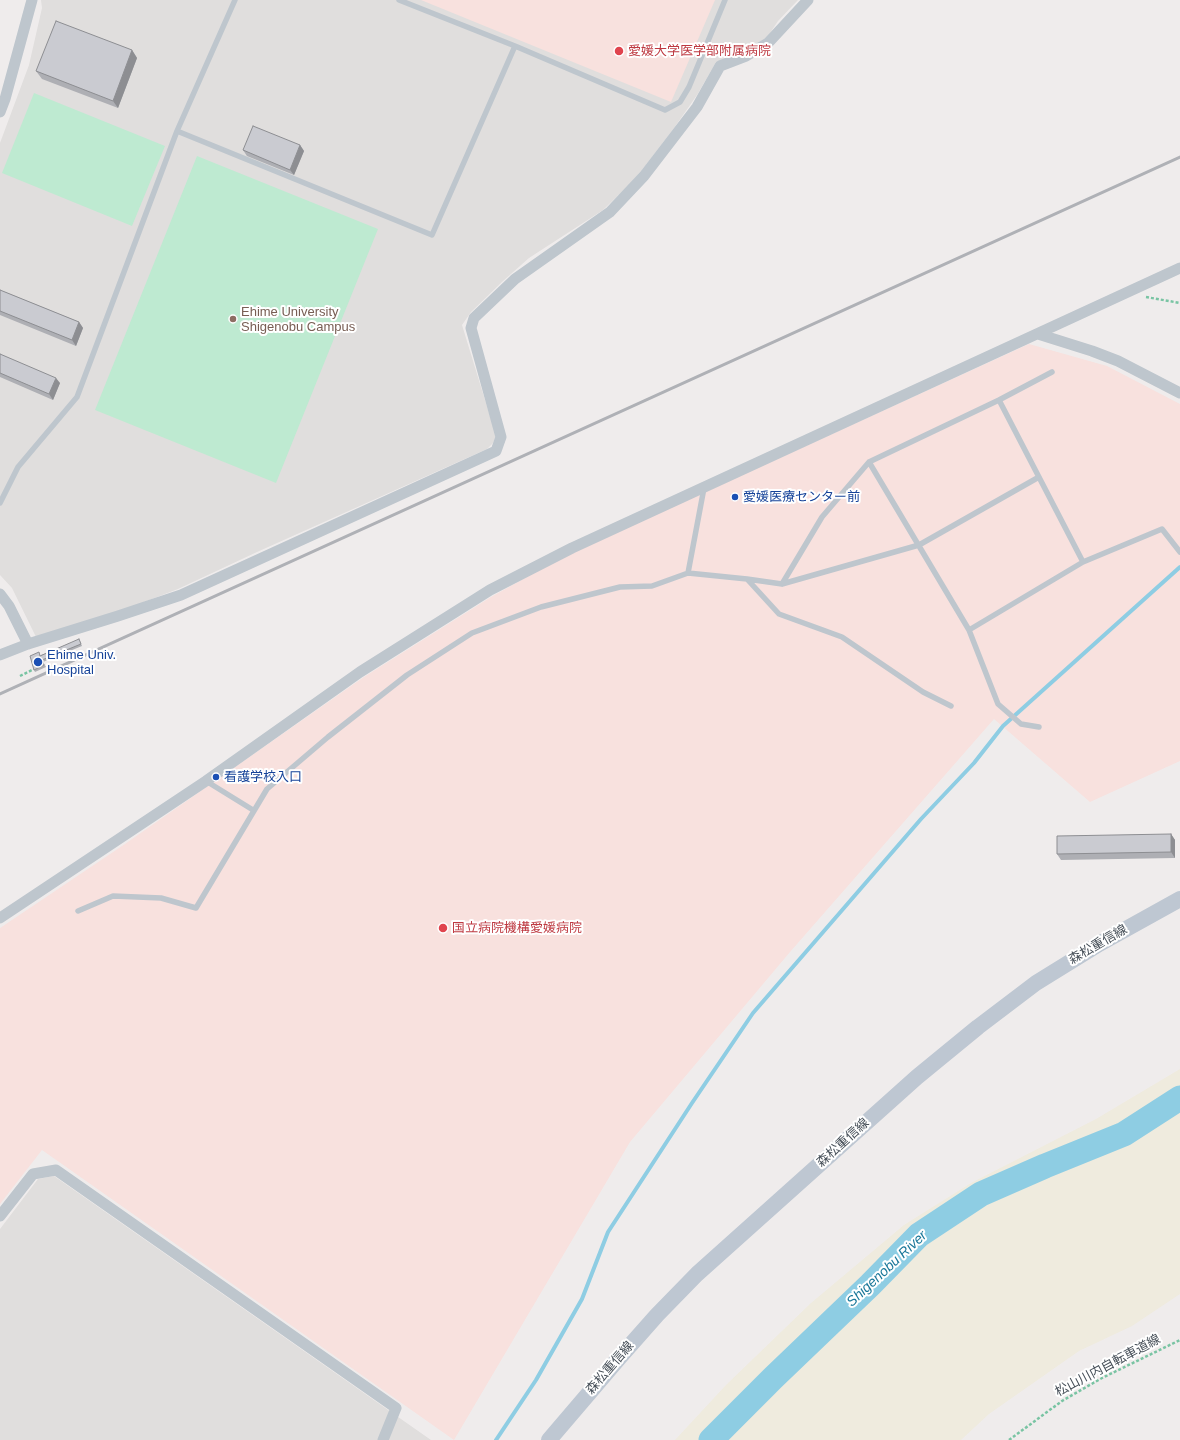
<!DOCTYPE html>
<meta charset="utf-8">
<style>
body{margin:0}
canvas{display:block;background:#efecec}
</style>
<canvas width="1180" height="1440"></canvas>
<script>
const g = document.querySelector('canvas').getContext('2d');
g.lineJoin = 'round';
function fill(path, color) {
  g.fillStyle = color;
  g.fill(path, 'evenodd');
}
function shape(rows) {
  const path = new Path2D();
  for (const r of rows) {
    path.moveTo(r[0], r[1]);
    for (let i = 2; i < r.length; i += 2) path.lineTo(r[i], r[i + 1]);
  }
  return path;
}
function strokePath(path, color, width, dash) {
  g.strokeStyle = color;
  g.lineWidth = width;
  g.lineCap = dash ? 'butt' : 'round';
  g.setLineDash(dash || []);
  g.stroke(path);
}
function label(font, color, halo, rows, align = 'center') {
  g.font = font + ' Arial,"Noto Sans JP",sans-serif';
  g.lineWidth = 4;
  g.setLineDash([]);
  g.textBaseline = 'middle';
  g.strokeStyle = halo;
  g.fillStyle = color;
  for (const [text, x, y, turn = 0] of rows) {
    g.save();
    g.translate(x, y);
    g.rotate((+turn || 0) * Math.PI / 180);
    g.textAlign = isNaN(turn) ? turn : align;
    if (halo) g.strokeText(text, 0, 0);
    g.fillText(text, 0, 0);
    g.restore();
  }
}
fill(shape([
 [41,0,798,0,778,21,766,39,743,52,716,62,697,95,674,128,635,179,603,210,529,258,503,281,471,312,462,325,496,436,493,443,487,449,257,552,178,589,123,610,36,637,12,588,0,575,0,143,29,65,42,8],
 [54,1176,431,1440,0,1440,0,1229,38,1179]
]), '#e0dedd');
fill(shape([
 [421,0,715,0,671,102],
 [1029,344,1107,366,1180,404,1180,761,1090,802,994,719,790,952,630,1142,454,1440,42,1150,0,1204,0,928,125,844,364,677,491,597,565,556]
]), '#f8e1de');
fill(shape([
 [34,93,165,146,132,226,2,173],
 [197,156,378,229,276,483,95,410]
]), '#beead1');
fill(shape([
 [1180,1069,1180,1294,1132,1326,1079,1351,989,1414,961,1440,675,1440,726,1385,811,1303,904,1225,971,1183,1096,1119]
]), '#efebde');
strokePath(shape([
 [496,1440,536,1380,582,1299,608,1232,692,1103,753,1013,921,819,974,763,1003,726,1180,567]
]), '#8ecde3', 4);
strokePath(shape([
 [711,1440,773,1378,870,1285,919,1235,981,1194,1045,1166,1124,1134,1180,1098]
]), '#8ecde3', 25);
strokePath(shape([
 [1146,297,1180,303],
 [20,676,34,669],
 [1009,1440,1062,1401,1102,1378,1180,1340]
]), '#79c4a3', 2.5, [3, 2]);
strokePath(shape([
 [399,0,515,46,665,110,680,102,689,87,725,0],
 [177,131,432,235,515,46],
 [999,400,1083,562],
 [0,503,18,467,77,397,177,131,235,0],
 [688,573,704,488],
 [747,579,782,584,919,545,1039,477],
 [782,584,822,517,869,462],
 [969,630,1083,562,1162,529,1180,552],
 [1039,727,1021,724,998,704,969,630,869,462,999,400,1052,372],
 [206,781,253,810],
 [78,911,113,896,161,898,196,908,267,789,328,737,407,675,472,633,541,607,620,587,652,586,688,573,747,579,779,614,842,637,923,692,951,706]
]), '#bec6cd', 5.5);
strokePath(shape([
 [0,112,5,99,32,0],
 [1038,334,1092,351,1118,361,1180,393],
 [0,594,9,606,28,644],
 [0,655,28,644,118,616,181,595,496,451,501,437,471,328,474,318,515,279,610,212,644,176,697,107,720,66,746,56,768,43,808,0],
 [0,918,206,781,360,672,490,590,572,548,1180,268],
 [0,1216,33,1174,56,1170,396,1408,383,1440]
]), '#bec6cd', 11);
strokePath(shape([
 [549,1440,619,1358,657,1315,697,1274,917,1077,978,1027,1036,983,1099,944,1180,899]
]), '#bec7d2', 16);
strokePath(shape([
 [0,694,1180,157]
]), '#afb1b6', 3);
fill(shape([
 [132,50,137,58,118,108,42,79,36,71],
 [300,145,304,151,294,175,247,156,243,150],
 [0,290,79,322,83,328,76,346,0,315],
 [0,354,60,383,53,400,0,377],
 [80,641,82,646,43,662,46,667,35,672,34,670,41,655],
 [1171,834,1175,840,1175,858,1061,860,1057,854]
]), '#aeafb4');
fill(shape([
 [132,50,137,58,118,108,113,101],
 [300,145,304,151,294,175,290,170],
 [79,322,83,328,76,346,72,340],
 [56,378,60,383,53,400,49,394],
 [1171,834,1175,840,1175,858,1171,852]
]), '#8d8e92');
const building = shape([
 [56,21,132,50,113,101,36,71,56,21],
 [253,126,300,145,290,170,243,150,253,126],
 [0,290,79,322,72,340,0,311,0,290],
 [0,354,56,378,49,394,0,373,0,354],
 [79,639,81,644,42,660,44,665,34,670,30,656,39,652,40,656,79,639],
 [1171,834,1171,852,1057,854,1057,836,1171,834]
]);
fill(building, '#cacbd1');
strokePath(building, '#8d8e92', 1);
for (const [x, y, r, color] of [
 [619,51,5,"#e0444e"],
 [233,319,4,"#8d6e63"],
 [735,497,4,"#1a4fb4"],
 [38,662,5,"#1a4fb4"],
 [216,777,4,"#1a4fb4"],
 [443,928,5,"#e0444e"]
]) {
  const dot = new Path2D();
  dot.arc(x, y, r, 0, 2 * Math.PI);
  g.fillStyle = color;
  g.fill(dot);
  strokePath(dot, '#fff', 1.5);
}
label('13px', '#be3a42', '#fff', [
 ["愛媛大学医学部附属病院",628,51],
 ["国立病院機構愛媛病院",452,928]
], 'left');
label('13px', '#785e54', '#fff', [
 ["Ehime University",241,312],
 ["Shigenobu Campus",241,327]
], 'left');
label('13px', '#164399', '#fff', [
 ["愛媛医療センター前",743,497],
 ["Ehime Univ.",47,655],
 ["Hospital",47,670],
 ["看護学校入口",224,777]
], 'left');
label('13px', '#464f58', '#fff', [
 ["森松重信線",1098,945,-30],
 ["森松重信線",843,1143,-42],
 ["松山川内自転車道線",1108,1366,-28],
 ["森松重信線",610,1368,-49]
]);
label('italic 14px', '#197799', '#fff', [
 ["Shigenobu River",887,1269,-43]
]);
</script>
